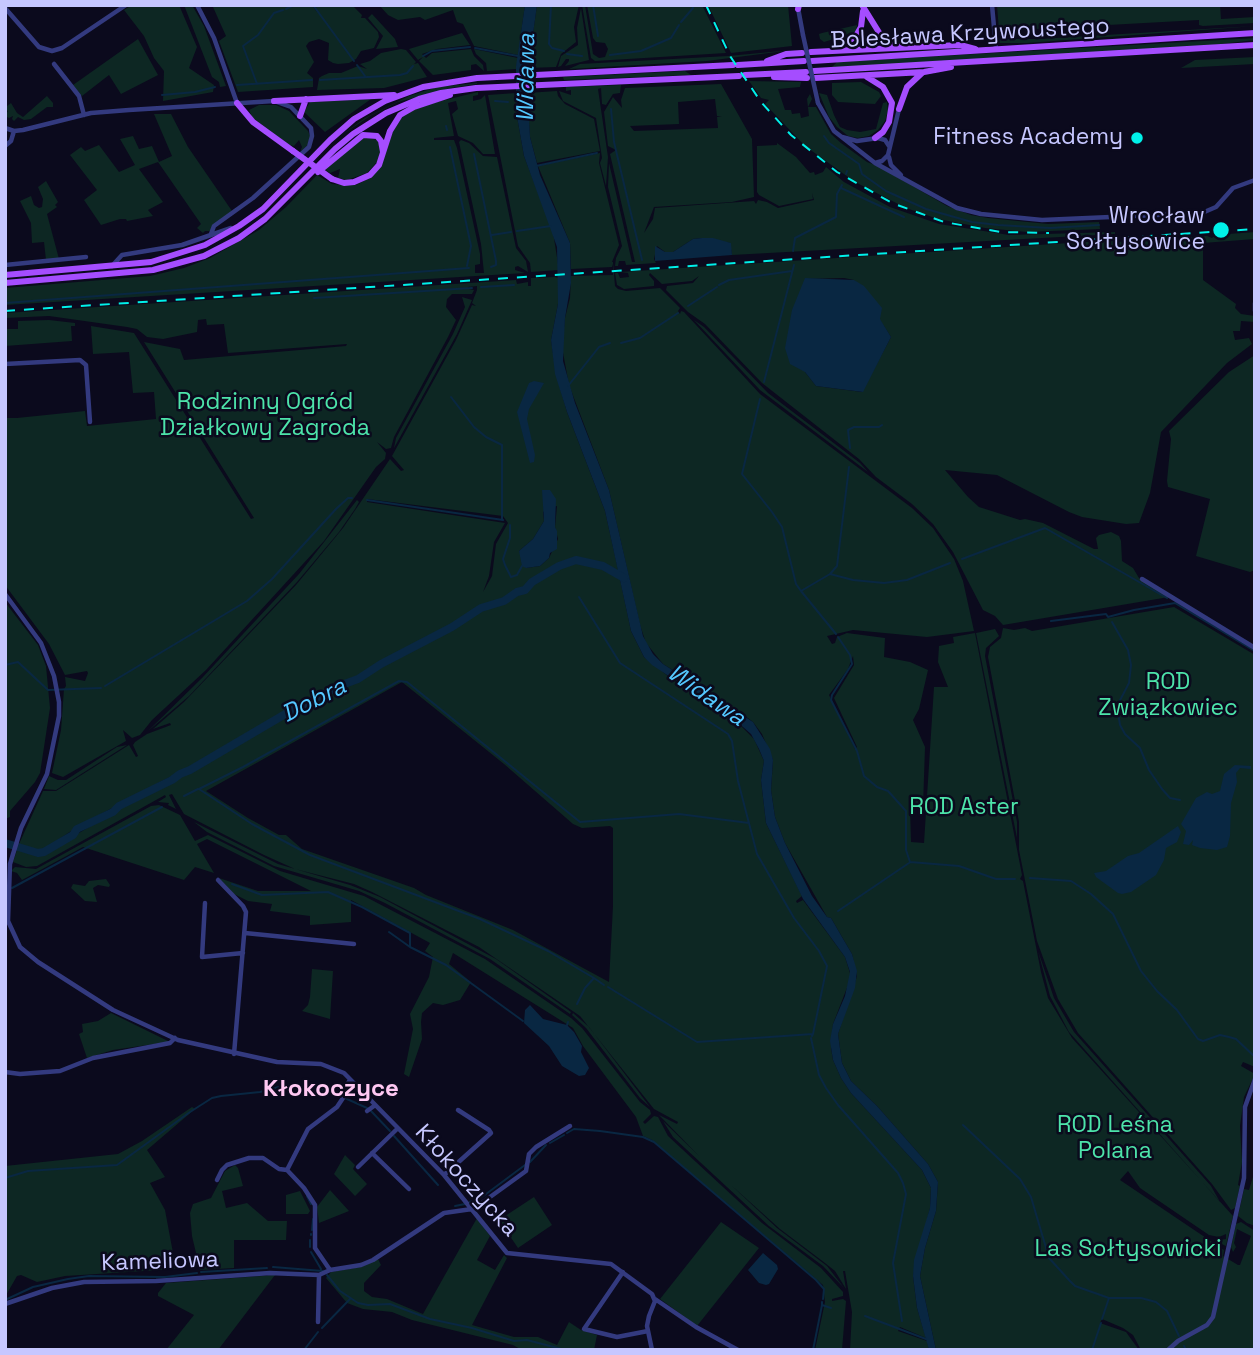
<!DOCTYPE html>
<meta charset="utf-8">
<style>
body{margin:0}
#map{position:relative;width:1260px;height:1355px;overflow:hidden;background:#0b0a1d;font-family:"Space Grotesk",sans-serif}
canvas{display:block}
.frame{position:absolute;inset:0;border:7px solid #c6c7ff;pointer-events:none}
</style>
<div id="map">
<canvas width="1260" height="1355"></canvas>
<div class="frame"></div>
</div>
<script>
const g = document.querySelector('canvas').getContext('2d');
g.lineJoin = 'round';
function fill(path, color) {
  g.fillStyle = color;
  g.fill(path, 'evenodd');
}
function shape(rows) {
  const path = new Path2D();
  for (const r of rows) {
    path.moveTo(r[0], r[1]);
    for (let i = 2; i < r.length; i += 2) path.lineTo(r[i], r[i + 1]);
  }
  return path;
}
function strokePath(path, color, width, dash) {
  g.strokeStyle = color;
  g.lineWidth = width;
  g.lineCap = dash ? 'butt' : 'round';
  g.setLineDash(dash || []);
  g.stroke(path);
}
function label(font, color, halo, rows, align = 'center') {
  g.font = font + ' "Space Grotesk",sans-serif';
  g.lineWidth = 5;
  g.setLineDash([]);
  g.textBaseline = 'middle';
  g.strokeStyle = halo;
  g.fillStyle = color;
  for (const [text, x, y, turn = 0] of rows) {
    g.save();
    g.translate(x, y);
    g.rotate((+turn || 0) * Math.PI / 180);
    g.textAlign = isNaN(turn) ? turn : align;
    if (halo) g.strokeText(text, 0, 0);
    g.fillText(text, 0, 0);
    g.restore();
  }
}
fill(shape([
 [132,5,179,5,197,47,189,68,214,85,213,92,163,101,164,71,154,58,144,36,124,10],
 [184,5,192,5,204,26,226,86,220,87,219,82,212,77],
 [207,5,312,5,317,12,315,5,352,5,362,15,361,18,365,18,378,32,379,37,374,48,361,51,356,59,349,63,338,64,333,63,328,60,329,43,319,39,309,42,306,46,314,62,307,73,313,78,313,87,238,92,219,41,226,36,213,7],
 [379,5,525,5,518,55,474,46,463,24,457,22,453,10,425,20,420,17,398,20,388,15],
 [537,5,579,5,574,27,576,42,561,54,556,67,528,68],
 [582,5,585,5,593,54,599,58,605,57,608,49,605,43,596,42,593,38,587,5,702,5,726,53,595,61,591,58],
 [708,5,788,5,792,46,731,53],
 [997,5,1220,5,1221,19,1255,17,1255,23,1203,26,1199,25,1199,20,999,31],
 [581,8,589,60,565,66,569,61,569,59,566,59,561,66,558,67,561,56,578,45,577,28],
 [372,14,395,39,398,47,376,49,383,36,368,18],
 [857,25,856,32,824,42,820,39,819,34,822,33],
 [1255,26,1027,43,999,43,997,39,1039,39],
 [462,33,470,45,437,49,422,54,426,58,432,53,471,49,474,56,483,65,484,71,476,64,471,65,471,70,433,75,419,61,423,57,418,60,409,49],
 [1255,38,1255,40,1204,46,831,68,837,62],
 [138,39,158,75,121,94,109,75,82,96,73,85],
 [401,49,406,50,416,62,414,64,418,63,427,77,384,88,317,90,319,78,322,76,329,73,341,73,358,66,367,69,360,64,370,61,381,53],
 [474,49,518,58,516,69,487,71,486,63,476,54],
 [792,50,707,61,569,69,580,64,728,56],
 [1255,57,1255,64,1181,68,1195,60],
 [685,71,691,75,564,80,563,77],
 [749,81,801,82,800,87,778,89,785,110,791,110,792,114,800,113,801,118,809,116,807,99,810,94,812,99,808,107,816,107,831,134,841,143,867,162,878,166,947,206,971,215,988,218,1048,224,1099,222,1100,229,1027,232,985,228,938,219,906,208,855,182,805,146,765,104,769,100,761,98],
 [861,82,879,92,881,96,875,104,838,102,832,95,832,83],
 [477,83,477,84,451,88,398,102,370,116,339,137,365,118,409,96,437,87],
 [721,84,752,139,754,197,732,202,654,207,644,233,653,219,655,208,754,201,756,204,758,200,767,202,778,208,814,200,812,193,813,199,779,206,759,195,757,192,757,146,777,145,777,143,796,157,810,173,814,172,815,175,823,172,826,167,844,182,890,207,939,224,1009,235,1115,232,1115,234,732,255,730,243,702,238,693,239,673,252,665,252,657,246,654,259,656,263,626,265,625,261,619,261,618,266,615,266,616,258,622,246,608,187,609,163,632,262,635,262,610,154,616,150,608,146,604,112,613,97,622,108,621,100,625,88],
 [715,99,717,116,722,116,717,117,718,128,634,131,630,126,679,124,678,102],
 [621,85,620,93,613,94,606,105,602,104,601,88,598,89,608,157,606,186,600,163,602,158,596,118,563,101,559,91,571,95,571,90,566,91,566,87],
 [557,91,558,96,565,104,594,119,600,151,537,163,530,137,527,93],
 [478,92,478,95,473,96,473,101,481,99,485,95,495,154,483,154,473,143,458,136,452,114,458,109,456,101,448,103,454,136,434,138,434,140,454,140,457,148,480,254,480,264,475,265,475,273,484,273,481,244,459,142,461,140,469,143,483,156,497,157,516,248,526,261,528,272,518,266,515,267,515,270,525,273,5,305,5,288,150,276,184,268,210,258,259,230,286,207,317,175,332,184,345,185,356,185,372,177,394,125,407,112,429,104],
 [516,93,516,111,524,156,553,232,559,270,531,272,530,263,518,246,488,95],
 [819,93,827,95,834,115,840,127,847,130,860,132,876,129,883,103,887,102,888,111,885,121,878,130,869,136,858,138,848,136,837,127,829,117],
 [47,96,53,103,53,107,47,107,31,119,24,120,18,117,14,121,12,119,13,116,9,118,5,116,8,111,5,109,5,104,7,106,11,103,17,113,23,117],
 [371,99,325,132,304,112,310,102],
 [259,105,276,105,289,111,308,131,310,136,308,145,300,152,302,147,299,140,294,146,289,145,252,117,249,110],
 [154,114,171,114,188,147,232,211,210,231,205,231,203,233,197,228,201,224,158,162,139,169,163,202,148,210,153,216,127,221,126,219,120,219,101,225,84,200,97,190,70,155,81,147,85,151,99,145,119,172,135,165,120,139,133,136,139,149,152,146,159,162,172,156],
 [364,137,378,140,381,152,377,162,367,173,347,180,338,178,340,169,330,173,324,169],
 [600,153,599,163,619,245,612,262,613,262,615,286,618,289,626,291,660,288,680,308,678,311,680,314,681,311,684,312,760,394,912,508,933,528,954,559,963,581,974,631,927,637,853,630,827,636,832,644,835,643,837,637,847,633,885,638,884,657,910,662,928,670,919,709,913,720,925,747,923,807,910,808,911,842,924,843,934,687,948,687,938,662,939,646,954,643,953,637,975,633,1022,875,1020,879,1023,881,1041,972,1048,998,1072,1038,1233,1216,1226,1246,1215,1241,1226,1239,1226,1234,1219,1237,1209,1235,1140,1188,1128,1171,1120,1180,1224,1250,1223,1256,1238,1265,1240,1265,1251,1236,1237,1229,1234,1243,1236,1247,1233,1252,1231,1247,1236,1224,1241,1222,1255,1231,1255,1350,1141,1350,1133,1335,1123,1328,1102,1319,1100,1323,1126,1332,1139,1350,936,1350,920,1276,925,1248,936,1211,938,1182,928,1164,877,1106,851,1081,842,1063,838,1034,857,976,852,954,831,918,827,917,785,843,775,817,771,790,773,760,762,734,753,722,740,712,663,664,646,643,640,625,609,490,569,385,562,347,565,318,570,298,571,276,613,275,613,264,612,267,571,269,570,243,538,166],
 [853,656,854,665,834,698,857,747,855,749,829,695,848,669],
 [46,181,58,202,55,205,57,207,47,214,59,259,46,260,44,242,32,243,31,223,20,201,31,196,34,205,39,208,42,207,43,199,38,187],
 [1255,232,1255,239,1203,243,1203,280,1236,304,1235,308,1241,314,1255,316,1255,322,1241,321,1240,331,1233,331,1235,340,1249,338,1252,344,1227,363,1161,432,1150,493,1139,523,1126,524,1082,517,1069,512,997,475,945,470,968,497,979,507,1020,520,1025,519,1043,523,1094,549,1098,549,1096,538,1099,535,1111,532,1119,536,1121,541,1122,561,1133,568,1139,578,1169,597,1003,625,995,616,983,610,953,552,933,524,912,504,876,477,859,459,762,383,705,324,688,312,666,290,667,286,693,283,699,276,692,281,662,284,650,273,649,275,654,281,654,286,624,289,617,285,615,273,618,273,620,278,629,277,628,273,620,272,1116,240,1117,242,1207,236,1212,238,1215,235],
 [844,278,854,280,891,337,862,392,816,386,805,372,805,279],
 [555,277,558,278,558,304,551,340,556,374,567,412,605,511,619,574,602,566,575,559,565,562,533,580,523,589,516,590,506,598,477,610,360,677,333,687,308,703,282,715,262,729,194,768,184,770,162,781,77,827,52,844,54,848,124,806,193,770,287,714,335,689,357,680,475,613,526,592,540,579,563,566,579,563,602,567,614,573,620,579,631,631,644,657,673,680,735,720,754,739,764,761,761,780,766,823,802,896,796,901,797,903,803,900,845,957,850,973,850,980,833,1024,831,1048,833,1060,841,1078,851,1093,922,1170,931,1188,930,1208,913,1276,917,1308,926,1338,900,1327,898,1331,927,1341,929,1350,850,1350,852,1312,845,1271,843,1271,846,1289,835,1271,825,1263,780,1229,731,1185,777,1228,827,1266,844,1288,823,1266,769,1226,673,1137,663,1121,699,1156,659,1115,677,1124,678,1122,654,1109,580,1016,479,947,372,892,354,884,295,869,264,855,184,814,172,794,169,795,176,809,168,805,169,803,158,802,166,797,165,795,37,866,26,867,13,862,19,844,43,791,56,791,129,745,136,757,138,756,133,745,135,742,147,734,171,725,170,723,153,729,184,702,296,585,343,528,390,459,401,471,404,470,392,456,456,340,472,305,476,306,472,303,477,290,477,286,468,287,469,289,474,290,472,294,452,294,447,299,446,307,456,320,448,337,394,437,391,448,386,449,377,442,386,453,385,459,376,467,324,541,206,670,152,720,140,735,132,738,123,730,126,741,63,777,52,773,61,730,64,689,66,686,65,677,85,681,88,673,87,671,65,675,49,644,5,585,5,418,17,418,85,411,87,426,156,419,154,392,133,393,129,352,93,354,91,326,134,333,251,519,254,518,144,342,180,349,184,360,346,346,347,344,228,353,224,324,207,325,206,319,198,320,197,332,163,339,147,337,137,329,127,327,49,316,5,318,5,313,516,280,517,284,528,282,528,286,531,286,531,278],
 [367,499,503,516,508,523,496,544,492,576,483,592,489,576,494,542,505,523,367,502],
 [557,506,555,527,558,539,549,558,540,566,526,568,519,551,533,539,544,521,543,512],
 [402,682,504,764,573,824,582,828,610,826,613,828,613,906,609,982,513,930,426,895,414,888,302,849,286,835,279,835,248,818,206,791],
 [462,297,472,300,457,334,394,448,396,438,453,334,465,307],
 [49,320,75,323,75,326,71,326,72,341,5,346,5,329,18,329,18,321],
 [694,320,704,327,768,393,860,463,868,472,760,390],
 [1255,355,1255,570,1250,572,1196,556,1210,499,1168,487,1167,481,1171,439,1169,431,1229,372],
 [357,500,359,502,355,509,339,532,297,582,189,696,148,731,202,678,299,574],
 [5,602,38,645,46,666,50,708,40,773,35,782,10,811,10,817,5,819],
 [1174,607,1255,655,1255,1067,1243,1062,1241,1066,1255,1074,1244,1097,1240,1126,1242,1162,1238,1185,1240,1186,1235,1208,1231,1210,1212,1184,1078,1033,1058,999,1037,941,1019,850,1019,822,988,657,990,647,1001,638,1003,628,1014,630,1025,628,1032,631],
 [995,629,999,636,986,648,985,656,1017,822,1017,838,976,633],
 [127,745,56,790,44,789,49,776,58,780,66,780,117,747],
 [159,805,180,815,195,841,208,835,280,871,364,896,485,959,571,1018,582,1028,640,1102,650,1110,651,1114,643,1122,645,1124,654,1116,658,1117,668,1136,696,1162,762,1223,821,1268,843,1292,843,1296,832,1299,832,1301,843,1299,846,1301,842,1350,815,1350,825,1302,823,1285,652,1140,643,1136,636,1117,583,1046,573,1028,453,953,449,964,471,982,460,1000,443,1005,433,1003,422,1013,421,1022,422,1039,409,1077,404,1074,413,1029,410,1014,429,977,433,957,425,951,430,943,351,900,351,922,310,925,310,916,270,911,272,904,248,901,234,894,219,878,258,891,311,891,207,839,197,844,214,873,195,867,184,880,83,847,22,880,17,873,11,871,15,867,36,869,151,806],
 [194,822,278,864,350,885,380,897,496,959,571,1012,570,1014,490,959,385,903,359,891,274,866,207,832],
 [106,879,110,885,109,887,98,885,93,888,97,902,85,901,71,888,73,884,85,886,89,881],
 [1038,951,1054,998,1074,1032,1211,1186,1220,1202,1069,1032,1050,996],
 [312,969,333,971,330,1019,302,1011,308,1005,310,997],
 [111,1013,168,1041,168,1042,113,1050,87,1058,79,1034,83,1032,82,1024,98,1021],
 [573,1013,589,1027,650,1107,640,1098,586,1028,572,1015],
 [192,1107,195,1109,147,1150,165,1177,150,1183,165,1210,176,1269,65,1276,37,1282,21,1275,17,1276,5,1297,5,1166,118,1154,142,1141],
 [1255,1121,1255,1226,1247,1223,1238,1216,1244,1189,1249,1190,1253,1177],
 [345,1155,355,1165,353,1169,367,1184,355,1196,334,1174],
 [235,1165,238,1168,243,1186,222,1191,226,1208,247,1203,268,1221,287,1221,286,1240,234,1240,234,1268,200,1270,192,1236,190,1213,193,1204,211,1198,225,1171],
 [330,1190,349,1211,319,1223,317,1207],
 [300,1191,310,1211,308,1214,286,1214,286,1195],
 [534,1197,552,1225,518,1248,499,1220],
 [477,1218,490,1236,477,1260,495,1270,504,1255,507,1258,472,1325,514,1337,538,1337,557,1345,569,1322,581,1330,597,1335,594,1350,522,1350,513,1345,412,1320,392,1312,363,1309,347,1303,326,1278,331,1272,361,1267,378,1259,381,1265,364,1283,364,1291,372,1297,387,1299,423,1314],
 [721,1222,759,1248,697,1326,660,1299],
 [275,1275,218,1350,166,1350,194,1315,158,1296,158,1293,166,1283]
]), '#0d2723');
fill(shape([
 [525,5,537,5,527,78,530,137,540,175,570,243,571,283,565,318,563,361,575,403,609,490,643,636,653,654,663,664,753,722,770,749,773,760,771,790,775,817,785,843,812,896,827,917,831,918,842,937,852,954,857,971,855,988,838,1034,842,1063,851,1081,877,1106,928,1164,938,1182,936,1211,925,1248,920,1276,936,1350,929,1350,917,1308,913,1276,914,1260,930,1208,931,1188,922,1170,851,1093,841,1078,833,1060,830,1041,833,1024,845,996,850,972,845,957,803,899,766,823,761,780,764,761,759,749,751,734,735,720,652,665,644,657,631,631,605,511,567,412,555,374,551,340,558,304,557,247,524,156,516,111,516,66],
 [702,238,713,238,731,243,732,255,655,261,655,246,665,252,673,252,693,239],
 [805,278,854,280,864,286,882,308,880,319,891,337,863,392,816,386,805,372,790,364,785,348,792,310],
 [534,381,544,383,529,409,527,419,535,455,534,462,530,463,517,412,529,383],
 [542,490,550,490,556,499,555,527,557,531,557,549,550,553,549,558,540,566,526,568,522,566,519,551,533,539,544,521],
 [1235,765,1251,766,1251,769,1240,768,1236,773,1237,782,1231,803,1230,836,1227,847,1217,850,1200,848,1192,845,1193,840,1189,845,1183,844,1186,831,1181,824,1196,798,1207,792,1212,794,1220,791,1224,774],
 [1178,826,1181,832,1177,842,1166,848,1164,860,1156,875,1131,892,1122,894,1118,893,1096,877,1094,873,1106,871,1128,856,1139,853],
 [530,1005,543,1019,567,1025,574,1032,582,1046,581,1052,589,1068,585,1075,579,1076,562,1066,549,1046,524,1023,525,1010],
 [763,1253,777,1265,778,1269,769,1284,766,1285,759,1283,748,1270]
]), '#092742');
strokePath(shape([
 [313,5,354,61],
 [551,5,549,44,552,48,564,51],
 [593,5,598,36],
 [286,9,294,5],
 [681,22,693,8,692,5],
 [475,48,518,56],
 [567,54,582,56],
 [610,55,641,51,671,38,679,25],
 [423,56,432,51,470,47],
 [357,65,365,76],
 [320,80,400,75,407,73,413,66],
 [257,84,243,46,258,35,274,13,283,10],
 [237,85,312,80],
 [162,95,195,92,215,87],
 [495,101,508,102],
 [611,109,614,142,642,260],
 [446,126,447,130],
 [824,136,829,143,859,164,862,174,886,191,926,209,972,222,998,225,1050,228,1099,225],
 [450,147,471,246,467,266],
 [474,154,496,261,496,265,491,267],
 [536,166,597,153],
 [846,174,847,171],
 [841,188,904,217],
 [517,231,551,226],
 [492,235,511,232],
 [793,251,795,238,836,217,837,194,842,185],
 [719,285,729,280,792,271],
 [481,287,514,285],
 [314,298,472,288],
 [5,303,469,268],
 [688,306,717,287],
 [621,343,640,338,678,313],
 [764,382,794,265],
 [568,386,599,347,610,343],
 [451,397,474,427,486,437,502,445,502,520],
 [760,399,742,474,772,512,782,527,796,584,801,591],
 [850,448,848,430,854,427,879,427,882,425],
 [367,500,503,520],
 [510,525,510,538,503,559,505,565,511,577,517,575,522,566],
 [962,559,1045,528,1167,598],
 [830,574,853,580,884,583,907,580,950,563],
 [579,597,620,663,728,734,732,741,738,781,757,854,794,918,819,951,827,966,813,1034],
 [1051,621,1098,615,1106,614,1108,617,1134,610,1175,603,1253,650],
 [1112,622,1128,650,1131,665,1129,683,1117,706,1120,725,1125,734,1140,748,1149,770,1162,789,1170,798,1180,800],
 [836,634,801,591,830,574,837,566,849,467],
 [838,637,850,655,852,664,832,695,831,700,857,751,864,776,877,787,888,791,906,811,906,850,910,862,959,866,996,879,1015,879],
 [5,665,18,662,48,690,101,688],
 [105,686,247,601,272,579,336,509,348,498,352,498],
 [184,796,198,789],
 [1030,878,1071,881,1091,894,1113,914,1141,971,1157,991,1177,1010,1198,1039,1203,1041,1220,1035,1229,1037,1236,1039,1255,1057],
 [232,884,262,895,328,892,362,907,410,933,410,947,446,965,523,1021],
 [12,888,162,807],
 [838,911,909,863],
 [389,932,410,947],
 [594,978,548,951,480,919,310,855,252,824,199,789,243,767,399,681,407,682,580,822,679,814,749,823],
 [608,987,697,1042,813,1034,812,1036],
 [577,1004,585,988,594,978,604,985],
 [567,1025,568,1022],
 [811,1038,819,1075,826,1088,838,1105,898,1173,903,1183,906,1194,893,1263,902,1321],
 [371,1111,390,1131],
 [963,1125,1020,1179,1031,1197,1049,1258,1069,1280,1075,1286,1109,1298,1141,1298,1156,1302,1167,1311,1179,1336],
 [567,1133,574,1129,600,1131,643,1137,654,1142,816,1280,824,1289,823,1299],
 [394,1136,438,1185],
 [550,1143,564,1135],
 [530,1162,546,1145],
 [5,1178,28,1171,117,1165,190,1112,212,1098,221,1096,260,1092,286,1085,298,1085,327,1090,367,1108],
 [307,1196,311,1204],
 [470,1202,482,1197,525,1165],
 [455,1206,465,1204],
 [312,1230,313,1219],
 [311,1235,311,1234],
 [310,1240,310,1247],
 [311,1252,321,1269],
 [273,1267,323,1271],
 [201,1272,267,1268],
 [327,1275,340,1291,358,1303,368,1305,390,1304,430,1319,472,1328,514,1341,527,1340,565,1350],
 [5,1300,33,1287,68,1279,89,1276,165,1277,197,1273],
 [822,1302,822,1305,831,1308],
 [865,1316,926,1339],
 [1102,1319,1109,1298],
 [322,1328,350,1299],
 [1184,1346,1186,1350],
 [304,1350,318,1332],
 [813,1350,822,1305],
 [1092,1350,1101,1323]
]), '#092742', 2);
strokePath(shape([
 [5,843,38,853,44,852,73,835,77,829,113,812,119,806,172,780,180,774,190,770,287,713,339,686,358,679,381,664,452,627,481,608,504,601,517,592,525,590,532,582,559,566,576,560,603,566,624,578]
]), '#092742', 8);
strokePath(shape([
 [197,5,214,38,237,103],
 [992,5,996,49],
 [5,8,39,47,52,51,62,48,126,5],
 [798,8,803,35],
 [54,64,79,96,84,115],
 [818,103,834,131,875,163,882,161,888,155,899,109],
 [5,128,14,131,23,130,91,113,129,110,274,101,291,107,311,128,312,136,309,147,253,198,214,226,211,234],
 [842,137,857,141,878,138,885,140,889,146],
 [5,146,11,141,14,131],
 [889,157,891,165,901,175],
 [875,163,957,208,981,214,1042,220,1202,213,1216,207,1233,188,1255,180],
 [5,265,86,257],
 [112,266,122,255,182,245,231,228],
 [1255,303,1255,311],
 [5,364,80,360,86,365,90,422],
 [1142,579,1255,648],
 [5,594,41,643,54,676,59,702,59,716,47,774,21,828,10,864,8,921,20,947,38,962,113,1010,178,1040,277,1062,321,1064,344,1073,444,1175,507,1253,611,1264,652,1294,655,1301,649,1316,647,1326,652,1350],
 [218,880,243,906,246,912,234,1054],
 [205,903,202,957,243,953],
 [245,933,354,944],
 [5,1072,20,1074,60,1071,93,1058,170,1043,175,1038],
 [347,1092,356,1094,361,1093],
 [367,1111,374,1106],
 [372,1153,409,1189],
 [358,1167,397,1129],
 [287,1170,304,1188,315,1205,315,1248,330,1270],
 [287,1170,308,1129,337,1107,347,1092,346,1086,350,1080],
 [444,1175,491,1133,489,1130,458,1110],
 [217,1180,222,1170,227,1165,249,1158,263,1158,279,1169,287,1170],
 [623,1272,584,1329,617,1337,648,1331],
 [319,1275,330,1270,361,1265,373,1260,444,1213,472,1209,479,1205,526,1171,529,1154,536,1147,570,1126],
 [655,1299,696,1327,738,1350],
 [5,1304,52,1288,84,1282,156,1281,270,1273,319,1275],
 [318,1322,319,1275],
 [1168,1350,1178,1341,1207,1325,1213,1317,1244,1178,1245,1107,1255,1079]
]), '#333a7f', 4.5);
strokePath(shape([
 [862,5,880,34,898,46],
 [798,9,799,5],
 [838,48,856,36,861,27,863,11],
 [811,52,960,45,975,49],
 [767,61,786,54,802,53],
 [812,61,1255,33],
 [738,65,804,61],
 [814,71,1255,45],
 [745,75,806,72],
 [774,77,807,78],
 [867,77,883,87,892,103,889,122,883,132,875,138],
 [815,78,924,72,951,67],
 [274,101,394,95],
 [237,103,253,122,293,151],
 [899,109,907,87,922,73],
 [300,116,306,99],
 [318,172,363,135,377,136,381,141,383,152],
 [332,179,344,183,354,182,370,175,379,165,390,131,400,115,414,107,450,95],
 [5,275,151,262,205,245,239,226,263,209,330,140,354,119,385,101,423,87,477,78,733,65],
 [5,283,153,270,204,256,239,238,265,219,335,149,353,134,386,113,419,99,441,93,476,88,739,76]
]), '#a54dff', 6);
strokePath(shape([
 [706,5,730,56,761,102,791,135,837,172,892,203,944,222,1001,232,1049,233],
 [5,311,1255,229]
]), '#00f1e9', 2, [10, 9]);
strokePath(shape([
 [803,35,818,103]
]), '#333a7f', 4.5);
strokePath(shape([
 [293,151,332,179]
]), '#a54dff', 6);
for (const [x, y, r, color] of [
 [1137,138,7,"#00f1e9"],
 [1221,230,9,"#00f1e9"]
]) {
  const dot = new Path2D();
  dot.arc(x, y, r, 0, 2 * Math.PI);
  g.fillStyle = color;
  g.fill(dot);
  strokePath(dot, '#0b0a1d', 2.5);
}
label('23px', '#c6c7ff', '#0b0a1d', [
 ["Bolesława Krzywoustego",970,34,-3],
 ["Kłokoczycka",466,1181,48],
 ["Kameliowa",160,1262,-2]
]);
label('23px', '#c6c7ff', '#0b0a1d', [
 ["Fitness Academy",1123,138],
 ["Wrocław",1205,217],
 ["Sołtysowice",1205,243]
], 'right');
label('23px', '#4de4aa', '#0b0a1d', [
 ["Rodzinny Ogród",265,403],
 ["Działkowy Zagroda",265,429],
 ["ROD",1168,683],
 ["Związkowiec",1168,709],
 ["ROD Aster",964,808],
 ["ROD Leśna",1115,1126],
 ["Polana",1115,1152],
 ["Las Sołtysowicki",1128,1250]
]);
label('italic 24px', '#54c7ff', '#0b0a1d', [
 ["Widawa",527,78,-89],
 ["Widawa",706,696,35],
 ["Dobra",314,701,-27]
]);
label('bold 24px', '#ffc8f2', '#0b0a1d', [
 ["Kłokoczyce",331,1089]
]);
</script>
